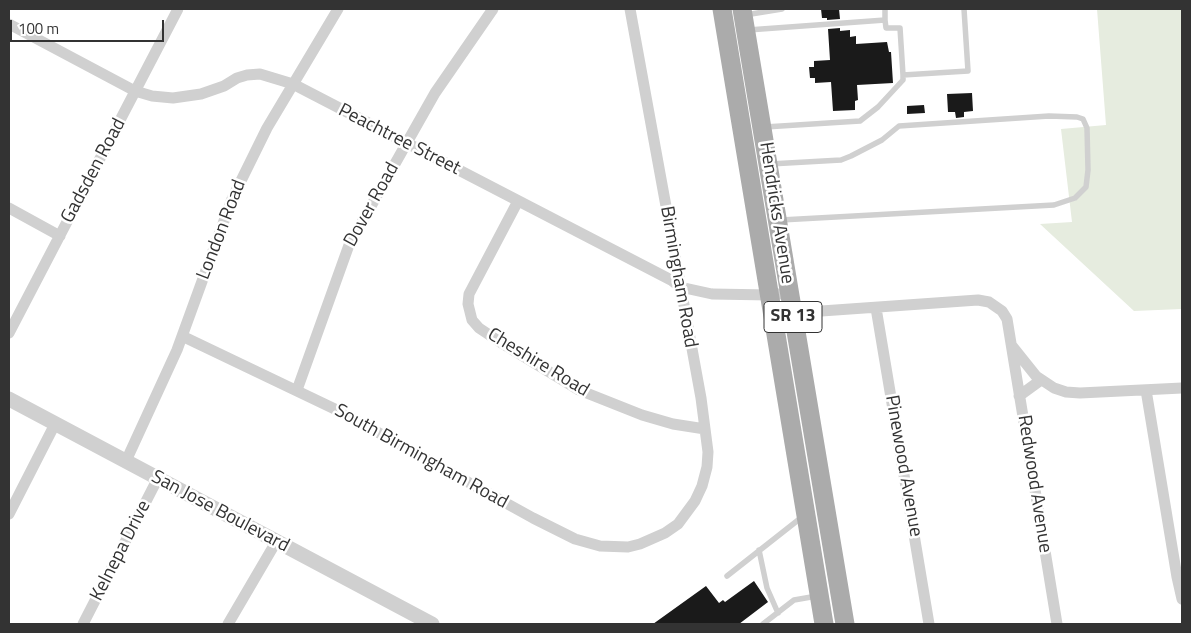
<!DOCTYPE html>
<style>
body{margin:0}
#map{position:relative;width:1191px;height:633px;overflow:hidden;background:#fff;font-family:"Titillium Web",sans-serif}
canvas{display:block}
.frame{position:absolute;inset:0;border:10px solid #333;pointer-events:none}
.scale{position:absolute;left:10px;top:20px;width:154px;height:22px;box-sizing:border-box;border:2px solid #333;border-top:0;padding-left:6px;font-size:15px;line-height:18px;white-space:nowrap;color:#333;-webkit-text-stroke:4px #fff;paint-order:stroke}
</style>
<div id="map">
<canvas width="1191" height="633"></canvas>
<div class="frame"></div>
<div class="scale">100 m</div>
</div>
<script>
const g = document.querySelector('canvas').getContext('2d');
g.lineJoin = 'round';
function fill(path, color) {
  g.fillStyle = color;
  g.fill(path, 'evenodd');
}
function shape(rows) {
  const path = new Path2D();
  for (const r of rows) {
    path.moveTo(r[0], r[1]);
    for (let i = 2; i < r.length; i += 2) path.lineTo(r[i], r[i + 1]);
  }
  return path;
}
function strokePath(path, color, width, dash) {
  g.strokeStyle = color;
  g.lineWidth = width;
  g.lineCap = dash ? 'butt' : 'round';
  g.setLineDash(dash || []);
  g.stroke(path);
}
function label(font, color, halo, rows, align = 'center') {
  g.font = font + ' "Titillium Web",sans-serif';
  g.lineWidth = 5;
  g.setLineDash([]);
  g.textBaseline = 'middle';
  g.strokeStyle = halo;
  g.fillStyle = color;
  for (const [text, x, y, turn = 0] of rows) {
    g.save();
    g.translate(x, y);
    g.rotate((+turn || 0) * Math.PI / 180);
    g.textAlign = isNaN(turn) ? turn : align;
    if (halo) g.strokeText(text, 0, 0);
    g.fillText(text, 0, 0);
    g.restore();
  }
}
fill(shape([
 [1097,9,1182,9,1182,309,1134,311,1040,224,1072,222,1061,129,1106,125]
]), '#e6ecdf');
fill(shape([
 [821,9,839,9,840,19,827,20,827,18,822,18],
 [840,28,840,31,850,30,850,37,856,36,856,44,887,42,889,52,891,52,893,83,857,85,858,100,855,101,855,110,833,111,831,82,815,83,815,78,810,78,809,67,814,67,814,61,830,60,828,29],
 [972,93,973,111,964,112,964,117,956,118,955,112,948,112,947,94],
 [924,105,925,113,907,114,907,106],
 [754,581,768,602,739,624,653,624,706,586,719,603,723,600,725,602]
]), '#1a1a1a');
strokePath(shape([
 [885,9,885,20],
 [745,15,782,9],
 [748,30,885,20,886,28,900,28,903,75,968,71,964,9],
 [765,127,860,121,878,107,903,80,903,75],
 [770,164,841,160,851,156,882,140,899,126,1049,116,1077,117,1083,119,1087,128,1088,170,1086,187,1075,198,1054,205,781,220],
 [759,550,767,588,778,613],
 [727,576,802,517],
 [763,624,794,600,817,596]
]), '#d0d0d0', 5.5);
strokePath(shape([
 [9,24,135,91,152,96,173,98,201,94,224,86,237,78,247,75,260,74,293,84,671,280,680,287,712,294,770,295,789,293],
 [518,201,469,294,468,304,472,320,479,328,500,342,579,390,642,415,673,424,705,429],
 [9,208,60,236],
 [876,308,929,624],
 [793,313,978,300,989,302,1002,311,1007,319,1057,624],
 [9,333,178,9],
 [182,336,341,412,533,518,575,539,600,546,628,547,640,544,665,533,678,524,695,501,702,486,707,467,708,452,701,398,630,9],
 [1012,346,1036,376,1054,388,1066,392,1080,393,1182,388],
 [297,390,349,245,435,93,493,9],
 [1146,390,1177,577,1182,599],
 [1019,396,1041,380],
 [126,461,177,350,232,199,267,128,338,9],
 [9,514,55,424],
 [83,624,158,478],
 [228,624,276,542]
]), '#d0d0d0', 11);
strokePath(shape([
 [9,399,432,624]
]), '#d0d0d0', 15);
strokePath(shape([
 [722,9,824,624],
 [742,9,845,624]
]), '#ababab', 19);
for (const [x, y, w] of [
 [793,317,58]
]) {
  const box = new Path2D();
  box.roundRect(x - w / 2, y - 15.5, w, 31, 4);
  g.fillStyle = '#fff';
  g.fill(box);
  strokePath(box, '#333', 1);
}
label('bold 18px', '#333', null, [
 ["SR 13",793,317]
]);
label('19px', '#333', '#fff', [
 ["Peachtree Street",399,140,27],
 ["Gadsden Road",94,171,-62],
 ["Dover Road",372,205,-61],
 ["Hendricks Avenue",776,213,81],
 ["London Road",222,230,-69],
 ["Birmingham Road",678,277,80],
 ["Cheshire Road",538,363,31],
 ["South Birmingham Road",421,457,29],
 ["Pinewood Avenue",903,466,80],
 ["Redwood Avenue",1034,484,81],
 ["San Jose Boulevard",220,512,28],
 ["Kelnepa Drive",121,551,-63]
]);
</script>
